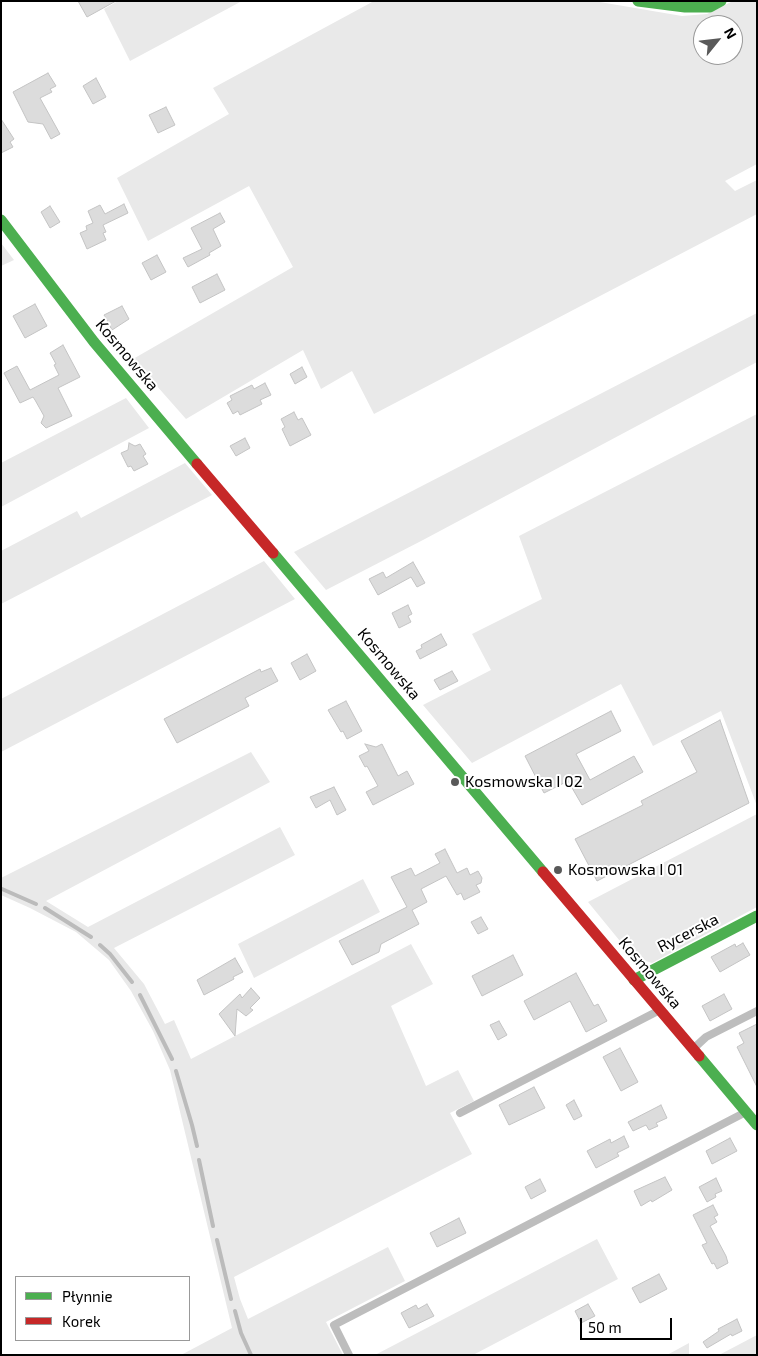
<!DOCTYPE html>
<meta charset="utf-8">
<style>
body{margin:0}
#map{position:relative;width:758px;height:1356px;overflow:hidden;background:#fff;font-family:"Exo 2",sans-serif}
canvas{display:block}
.frame{position:absolute;inset:0;border:2px solid #000;pointer-events:none}
.legend{position:absolute;left:15px;top:1276px;width:175px;height:65px;box-sizing:border-box;background:#fff;border:1px solid #999;margin:0;padding:6px 9px;list-style:none;font-size:15px;color:#000}
.legend li{display:flex;align-items:center;gap:10px;height:25px}
.legend b{width:25px;border:1px solid #999}
.north{position:absolute;left:693px;top:15px;width:50px;height:50px;box-sizing:border-box;background:#fff;border:1px solid #999;border-radius:50%;rotate:61deg;font-size:14px;font-weight:700;line-height:20px;text-align:center;color:#000}
.north::after{content:'';display:block;margin:auto;width:18px;height:22px;background:#595959;clip-path:polygon(50% 0,100% 100%,50% 72%,0 100%)}
.scale{position:absolute;left:580px;top:1318px;width:92px;height:22px;box-sizing:border-box;border:2px solid #000;border-top:0;padding-left:6px;font-size:15px;line-height:18px;white-space:nowrap;color:#000;-webkit-text-stroke:4px #fff;paint-order:stroke}
</style>
<div id="map">
<canvas width="758" height="1356"></canvas>
<div class="frame"></div>
<ul class="legend">
<li><b style="height:6px;background:#4caf50"></b>Płynnie</li>
<li><b style="height:6px;background:#c62828"></b>Korek</li>
</ul>
<div class="north">N</div>
<div class="scale">50 m</div>
</div>
<script>
const g = document.querySelector('canvas').getContext('2d');
g.lineJoin = 'round';
function fill(path, color) {
  g.fillStyle = color;
  g.fill(path, 'evenodd');
}
function shape(rows) {
  const path = new Path2D();
  for (const r of rows) {
    path.moveTo(r[0], r[1]);
    for (let i = 2; i < r.length; i += 2) path.lineTo(r[i], r[i + 1]);
  }
  return path;
}
function strokePath(path, color, width, dash) {
  g.strokeStyle = color;
  g.lineWidth = width;
  g.lineCap = dash ? 'butt' : 'round';
  g.setLineDash(dash || []);
  g.stroke(path);
}
function label(font, color, halo, rows, align = 'center') {
  g.font = font + ' "Exo 2",sans-serif';
  g.lineWidth = 4;
  g.setLineDash([]);
  g.textBaseline = 'middle';
  g.strokeStyle = halo;
  g.fillStyle = color;
  for (const [text, x, y, turn = 0] of rows) {
    g.save();
    g.translate(x, y);
    g.rotate((+turn || 0) * Math.PI / 180);
    g.textAlign = isNaN(turn) ? turn : align;
    if (halo) g.strokeText(text, 0, 0);
    g.fillText(text, 0, 0);
    g.restore();
  }
}
fill(shape([
 [118,1,242,1,130,61,104,9],
 [374,1,594,1,682,16,707,14,733,1,757,1,757,164,725,181,735,191,757,180,757,214,374,414,352,371,321,389,303,350,186,419,133,359,293,267,249,186,148,241,117,178,229,114,213,88],
 [703,25,733,25,733,55,703,55],
 [1,243,14,260,1,266],
 [757,313,757,362,423,540,326,590,294,552],
 [126,398,149,428,1,507,1,463],
 [757,414,757,806,721,711,653,746,621,684,472,763,423,705,491,670,472,634,542,599,519,536],
 [185,463,212,495,1,604,1,551,77,511,81,518],
 [264,561,295,599,1,752,1,699],
 [251,752,270,782,46,901,88,927,280,827,295,855,114,948,144,984,165,1024,174,1020,191,1059,411,944,433,984,391,1006,426,1086,458,1070,474,1101,450,1113,472,1154,234,1277,240,1299,248,1319,388,1247,405,1281,326,1322,343,1355,181,1355,232,1328,170,1070,153,1031,131,991,109,960,76,932,30,908,1,895,1,878],
 [757,814,757,907,652,963,633,957,588,902],
 [363,879,380,912,254,978,238,944],
 [597,1239,618,1279,473,1355,375,1355],
 [757,1335,757,1355,719,1355],
 [689,1343,689,1355,667,1355]
]), '#e9e9e9');
strokePath(shape([
 [2,889,36,904],
 [45,908,91,937],
 [100,945,110,954,132,982],
 [140,995,172,1059],
 [176,1071,192,1125,197,1146],
 [199,1160,213,1226],
 [217,1240,231,1299],
 [235,1311,241,1333,251,1355]
]), '#bbb', 4);
const building = shape([
 [78,1,116,1,87,17,78,1],
 [48,73,56,86,50,89,52,92,40,98,60,134,51,139,43,124,28,122,13,92,48,73],
 [96,78,106,97,93,104,83,86,96,78],
 [166,107,175,125,158,133,149,115,166,107],
 [1,119,14,139,10,142,13,147,1,153,1,119],
 [124,204,128,213,103,225,106,232,103,233,106,240,87,249,80,233,87,230,86,226,93,223,88,211,100,205,105,214,124,204],
 [50,206,60,222,50,228,41,212,50,206],
 [220,213,225,222,213,229,221,246,209,253,210,255,188,267,183,258,202,249,191,228,220,213],
 [157,255,166,272,151,280,142,263,157,255],
 [217,274,225,290,200,303,192,287,217,274],
 [35,304,47,326,25,338,13,316,35,304],
 [122,306,129,319,112,330,104,315,122,306],
 [63,345,80,377,58,388,72,416,46,428,41,423,44,416,35,400,33,397,20,403,4,373,17,366,30,390,59,375,54,365,56,364,50,353,63,345],
 [302,367,307,377,295,384,290,374,302,367],
 [265,383,271,395,260,400,262,404,240,415,238,411,233,414,227,403,232,400,230,396,252,385,254,389,265,383],
 [294,412,298,420,302,418,311,435,290,446,282,429,285,427,281,419,294,412],
 [245,438,250,448,236,456,230,446,245,438],
 [129,443,135,446,140,444,146,454,143,456,148,464,134,471,131,466,128,467,121,453,128,450,129,443],
 [413,562,425,583,417,587,411,577,378,595,369,579,383,572,386,578,413,562],
 [408,605,412,614,408,616,411,622,399,628,392,613,408,605],
 [441,634,447,645,420,659,416,651,422,648,421,645,441,634],
 [307,654,316,671,300,680,291,663,307,654],
 [271,668,278,681,245,698,249,706,177,743,164,719,260,669,261,672,271,668],
 [452,671,458,681,440,690,434,680,452,671],
 [346,701,362,731,347,739,343,731,341,732,328,710,346,701],
 [611,711,621,731,576,754,590,780,634,756,643,772,582,805,568,781,544,793,525,756,611,711],
 [720,720,749,803,597,881,575,839,643,805,641,801,697,772,681,741,720,720],
 [365,744,376,747,382,744,398,776,407,771,414,784,373,805,366,792,378,786,367,766,365,767,359,756,369,751,365,744],
 [334,787,346,810,337,815,330,800,316,808,310,797,334,787],
 [445,849,457,873,467,868,470,875,478,871,482,878,481,883,476,885,480,892,464,900,461,893,457,895,446,876,421,889,427,902,412,910,419,924,381,944,379,952,352,965,339,941,407,907,391,877,411,868,415,876,440,863,435,854,445,849],
 [481,917,488,929,478,934,471,922,481,917],
 [743,943,750,955,720,972,711,957,735,944,736,947,743,943],
 [513,955,523,975,482,996,472,976,513,955],
 [235,958,243,972,233,977,234,979,204,995,197,980,235,958],
 [576,973,594,1006,598,1004,607,1021,586,1032,570,1001,534,1020,524,1001,576,973],
 [251,988,260,998,250,1008,253,1010,246,1016,237,1009,235,1036,219,1014,240,994,242,998,251,988],
 [724,994,732,1009,710,1021,702,1006,724,994],
 [499,1021,507,1035,498,1040,490,1025,499,1021],
 [757,1024,757,1087,737,1047,744,1043,739,1033,757,1024],
 [620,1048,638,1082,621,1091,603,1057,620,1048],
 [534,1087,545,1108,509,1125,499,1105,534,1087],
 [574,1100,582,1116,574,1120,566,1105,574,1100],
 [661,1105,667,1118,656,1123,658,1126,649,1130,646,1125,633,1131,628,1122,661,1105],
 [624,1136,629,1147,617,1153,619,1156,596,1168,587,1151,610,1139,611,1143,624,1136],
 [730,1138,737,1151,712,1164,706,1151,730,1138],
 [665,1177,672,1190,652,1202,651,1200,641,1206,634,1191,665,1177],
 [716,1178,722,1191,715,1194,716,1197,707,1202,699,1187,716,1178],
 [540,1179,546,1191,531,1199,525,1187,540,1179],
 [713,1205,718,1215,714,1217,717,1222,710,1226,726,1256,728,1263,717,1269,714,1263,712,1264,702,1245,707,1243,693,1215,713,1205],
 [459,1218,466,1233,437,1247,430,1233,459,1218],
 [659,1274,667,1289,640,1303,632,1288,659,1274],
 [427,1304,434,1316,409,1328,401,1313,416,1305,418,1309,427,1304],
 [588,1304,595,1316,581,1323,575,1311,588,1304],
 [737,1319,742,1331,732,1336,731,1334,707,1348,703,1342,719,1331,718,1329,737,1319]
]);
fill(building, '#dcdcdc');
strokePath(building, '#c4c4c4', 1);
strokePath(shape([
 [693,1049,706,1037,757,1011],
 [460,1113,658,1011],
 [349,1355,334,1325,744,1113]
]), '#bdbdbd', 8);
strokePath(shape([
 [638,1,685,7,710,7,721,1],
 [1,220,94,342,197,464],
 [273,553,543,872],
 [634,980,757,916],
 [699,1056,757,1125]
]), '#4caf50', 11);
strokePath(shape([
 [197,464,273,553],
 [543,872,699,1056]
]), '#c62828', 11);
for (const [x, y, r, color] of [
 [455,782,5,"#595959"],
 [558,870,5,"#595959"]
]) {
  const dot = new Path2D();
  dot.arc(x, y, r, 0, 2 * Math.PI);
  g.fillStyle = color;
  g.fill(dot);
  strokePath(dot, '#fff', 2);
}
label('16px', '#000', '#fff', [
 ["Kosmowska",127,355,50],
 ["Kosmowska",389,664,50],
 ["Rycerska",688,933,-27],
 ["Kosmowska",650,973,50]
]);
label('16px', '#000', '#fff', [
 ["Kosmowska I 02",465,782],
 ["Kosmowska I 01",568,870]
], 'left');
</script>
